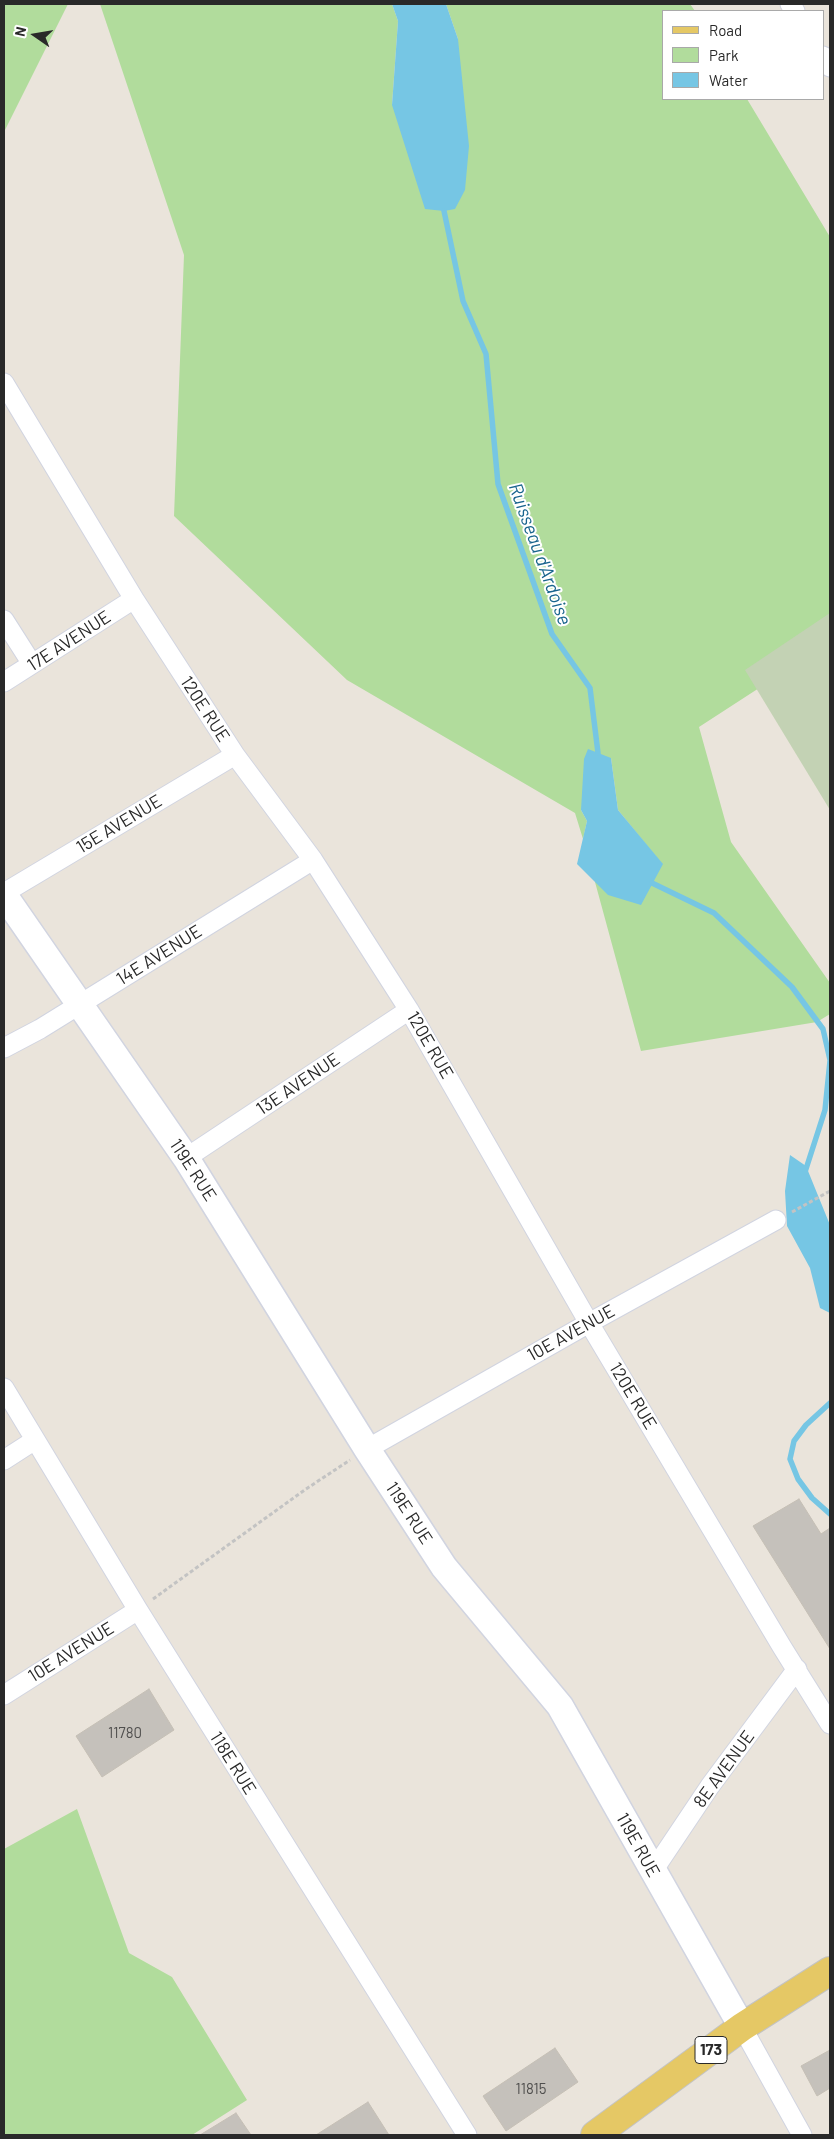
<!DOCTYPE html>
<style>
body{margin:0}
#map{position:relative;width:834px;height:2139px;overflow:hidden;background:#eae4db;font-family:Barlow,sans-serif}
canvas{display:block}
.frame{position:absolute;inset:0;border:5px solid #292929;pointer-events:none}
.legend{position:absolute;left:662px;top:10px;width:162px;height:90px;box-sizing:border-box;background:#fff;border:1px solid #a9a9a9;margin:0;padding:6px 9px;list-style:none;font-size:15px;color:#292929}
.legend li{display:flex;align-items:center;gap:10px;height:25px}
.legend b{width:25px;border:1px solid #a9a9a9}
.north{position:absolute;left:10px;top:10px;width:50px;height:50px;-webkit-text-stroke:4px #fff;paint-order:stroke;rotate:283deg;font-size:14px;font-weight:700;line-height:20px;text-align:center;color:#292929}
.north::after{content:'';display:block;margin:auto;width:18px;height:22px;background:#292929;clip-path:polygon(50% 0,100% 100%,50% 72%,0 100%)}
</style>
<div id="map">
<canvas width="834" height="2139"></canvas>
<div class="frame"></div>
<ul class="legend">
<li><b style="height:6px;background:#e5c865"></b>Road</li>
<li><b style="height:14px;background:#b1dc9c"></b>Park</li>
<li><b style="height:14px;background:#76c6e4"></b>Water</li>
</ul>
<div class="north">N</div>
</div>
<script>
const g = document.querySelector('canvas').getContext('2d');
g.lineJoin = 'round';
function fill(path, color) {
  g.fillStyle = color;
  g.fill(path, 'evenodd');
}
function shape(rows) {
  const path = new Path2D();
  for (const r of rows) {
    path.moveTo(r[0], r[1]);
    for (let i = 2; i < r.length; i += 2) path.lineTo(r[i], r[i + 1]);
  }
  return path;
}
function strokePath(path, color, width, dash) {
  g.strokeStyle = color;
  g.lineWidth = width;
  g.lineCap = dash ? 'butt' : 'round';
  g.setLineDash(dash || []);
  g.stroke(path);
}
function label(font, color, halo, rows, align = 'center') {
  g.font = font + ' Barlow,sans-serif';
  g.lineWidth = 4;
  g.setLineDash([]);
  g.textBaseline = 'middle';
  g.strokeStyle = halo;
  g.fillStyle = color;
  for (const [text, x, y, turn = 0] of rows) {
    g.save();
    g.translate(x, y);
    g.rotate((+turn || 0) * Math.PI / 180);
    g.textAlign = isNaN(turn) ? turn : align;
    if (halo) g.strokeText(text, 0, 0);
    g.fillText(text, 0, 0);
    g.restore();
  }
}
fill(shape([
 [4,4,68,4,4,132],
 [100,4,392,4,398,21,392,105,458,39,446,4,690,4,695,11,663,11,663,99,747,99,830,237,830,642,699,727,731,842,830,983,830,1014,817,1022,641,1051,595,882,662,864,618,810,611,758,581,810,587,821,583,839,575,813,347,680,174,516,184,255],
 [77,1809,129,1953,172,1977,247,2100,192,2135,4,2135,4,1849]
]), '#b1dc9c');
fill(shape([
 [830,613,830,810,745,670]
]), '#c3d2b4');
fill(shape([
 [392,4,446,4,458,39,469,146,465,190,455,209,444,211,425,209,392,105,398,21],
 [588,749,611,758,618,810,663,864,641,905,608,895,577,864,587,821,581,810,584,759],
 [790,1155,806,1166,830,1225,830,1313,820,1308,810,1268,787,1226,785,1191]
]), '#76c6e4');
strokePath(shape([
 [444,211,463,301,486,354,498,484,552,634,590,688,598,753],
 [652,883,714,913,792,987,823,1029,830,1060],
 [805,1172,825,1110,830,1061],
 [830,1403,806,1425,794,1441,790,1459,798,1479,812,1498,830,1514]
]), '#76c6e4', 5.5);
const building = shape([
 [799,1499,821,1534,830,1528,830,1649,753,1526,799,1499],
 [149,1689,174,1730,102,1777,76,1736,149,1689],
 [555,2048,578,2082,506,2131,483,2096,555,2048],
 [830,2050,830,2088,817,2096,801,2066,830,2050],
 [368,2102,389,2135,316,2135,368,2102],
 [236,2113,251,2135,200,2135,236,2113]
]);
fill(building, '#c5c1bb');
strokePath(building, '#c5bfb5', 1);
const street = shape([
 [790,4,795,11],
 [823,56,830,67],
 [4,383,134,599,235,755,313,860,409,1010,589,1323,782,1647,830,1724],
 [4,620,32,664],
 [4,682,134,599],
 [4,893,235,755],
 [4,1048,40,1029,313,860],
 [186,1158,409,1010],
 [4,1388,138,1610,467,2135],
 [367,1449,589,1323,776,1220],
 [4,1460,35,1440],
 [4,1695,138,1610],
 [653,1871,710,1786,797,1669],
 [742,2027,802,2135]
]);
const secondary = shape([
 [4,895,186,1158,367,1449,444,1567,560,1706,742,2027]
]);
const primary = shape([
 [595,2135,742,2027,830,1971]
]);
strokePath(street, '#d1d4e0', 21);
strokePath(secondary, '#d1d4e0', 29);
strokePath(primary, '#c3c3c3', 30);
strokePath(shape([
 [792,1212,830,1191],
 [153,1599,306,1489,350,1460]
]), '#c3c3c3', 3, [4, 2.5]);
strokePath(street, '#fff', 19);
strokePath(secondary, '#fff', 26);
strokePath(primary, '#e5c865', 28);
label('15px', '#504f4e', null, [
 ["11780",125,1733],
 ["11815",531,2089]
]);
for (const [x, y, w] of [
 [711,2050,32]
]) {
  const box = new Path2D();
  box.roundRect(x - w / 2, y - 13.5, w, 27, 4);
  g.fillStyle = '#fff';
  g.fill(box);
  strokePath(box, '#292929', 1);
}
label('bold 16px', '#292929', null, [
 ["173",711,2050]
]);
label('18px', '#292929', '#fff', [
 ["17E AVENUE",69,641,-33],
 ["120E RUE",205,709,57],
 ["15E AVENUE",119,824,-31],
 ["14E AVENUE",159,955,-32],
 ["120E RUE",430,1045,60],
 ["13E AVENUE",298,1084,-34],
 ["119E RUE",193,1170,57],
 ["10E AVENUE",571,1333,-29],
 ["120E RUE",633,1396,59],
 ["119E RUE",409,1513,57],
 ["10E AVENUE",71,1652,-32],
 ["118E RUE",233,1763,58],
 ["8E AVENUE",724,1769,-54],
 ["119E RUE",638,1845,61]
]);
label('italic 19px', '#18648d', '#fff', [
 ["Ruisseau d'Ardoise",540,554,70]
]);
</script>
